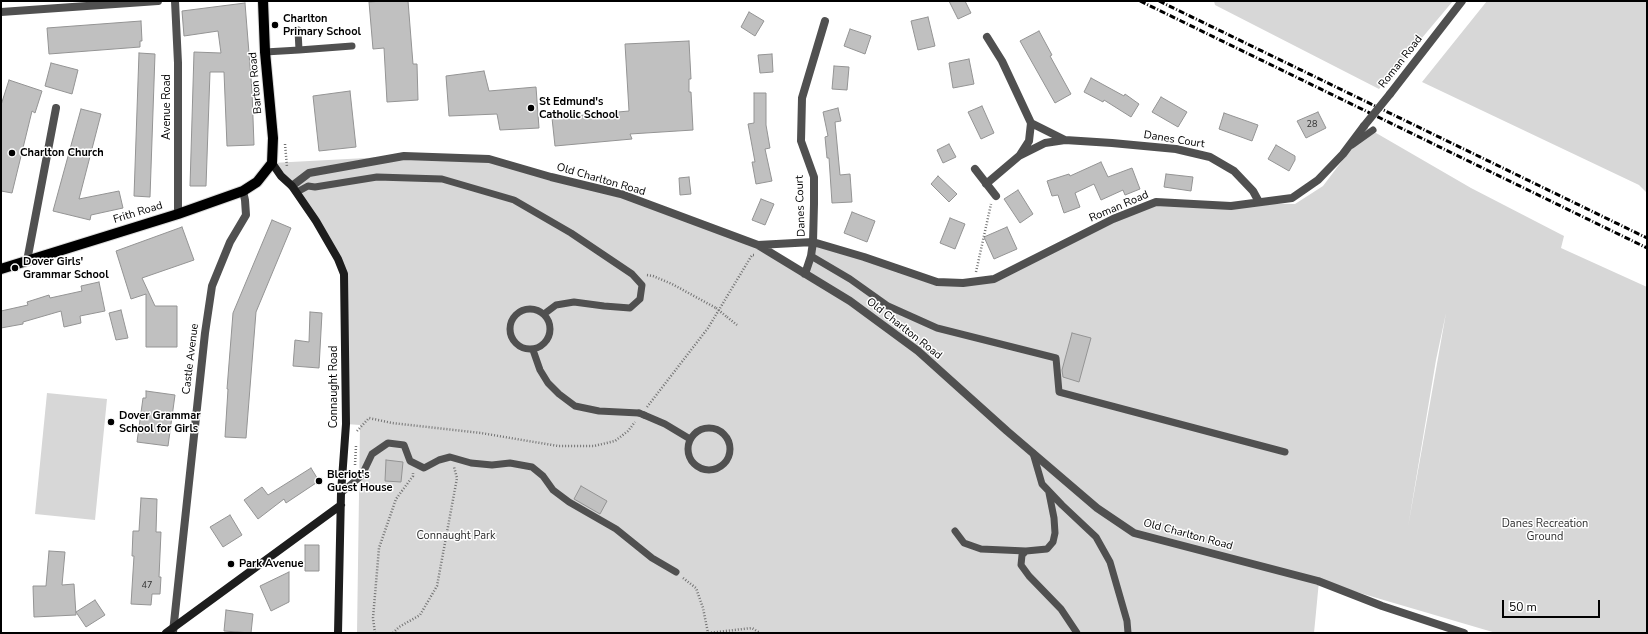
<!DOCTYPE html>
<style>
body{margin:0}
#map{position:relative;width:1648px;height:634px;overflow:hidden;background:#fff;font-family:"Nunito Sans",sans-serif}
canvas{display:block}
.frame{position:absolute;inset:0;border:2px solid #000;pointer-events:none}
.scale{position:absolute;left:1502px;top:600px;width:98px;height:18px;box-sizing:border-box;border:2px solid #000;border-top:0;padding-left:5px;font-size:12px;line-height:14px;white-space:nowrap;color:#000;-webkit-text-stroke:3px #fff;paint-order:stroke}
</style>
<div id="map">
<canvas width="1648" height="634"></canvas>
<div class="frame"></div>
<div class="scale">50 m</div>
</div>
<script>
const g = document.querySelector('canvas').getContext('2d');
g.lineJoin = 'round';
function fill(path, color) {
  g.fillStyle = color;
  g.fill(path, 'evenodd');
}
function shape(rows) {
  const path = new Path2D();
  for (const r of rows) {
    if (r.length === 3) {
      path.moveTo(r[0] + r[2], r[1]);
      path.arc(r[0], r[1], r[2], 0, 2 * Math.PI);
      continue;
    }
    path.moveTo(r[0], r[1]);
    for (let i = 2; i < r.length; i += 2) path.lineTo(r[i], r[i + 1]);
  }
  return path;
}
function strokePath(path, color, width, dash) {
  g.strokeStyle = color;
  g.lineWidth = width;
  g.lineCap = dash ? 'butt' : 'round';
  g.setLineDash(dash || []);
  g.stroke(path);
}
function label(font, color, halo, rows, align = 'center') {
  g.font = font + ' "Nunito Sans",sans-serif';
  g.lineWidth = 3;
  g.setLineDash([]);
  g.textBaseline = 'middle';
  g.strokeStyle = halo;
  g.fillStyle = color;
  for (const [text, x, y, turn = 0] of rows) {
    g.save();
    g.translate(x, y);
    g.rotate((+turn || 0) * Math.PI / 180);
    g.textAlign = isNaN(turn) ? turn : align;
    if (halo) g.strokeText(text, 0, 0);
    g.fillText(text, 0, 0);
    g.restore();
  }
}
fill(shape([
 [1214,1,1453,1,1379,89,1215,5],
 [1487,1,1647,1,1647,193,1639,185,1422,82],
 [1364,126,1471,188,1564,236,1561,248,1647,287,1647,633,1496,633,1319,581,1314,633,357,633,360,425,346,424,345,290,338,259,272,163,404,156,489,159,621,194,758,245,804,274,813,242,937,282,994,279,1156,202,1295,204,1323,186,1345,157],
 [1446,313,1408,527,1436,360],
 [47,393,107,399,95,520,35,514]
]), '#d7d7d7');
const building = shape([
 [383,1,408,1,413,64,417,64,418,100,387,102,384,48,373,49,369,2,383,1],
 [949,1,965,1,971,13,958,19,949,1],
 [245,3,252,91,254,145,227,146,224,72,210,72,206,186,190,186,194,52,221,53,218,31,184,36,182,11,245,3],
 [749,12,764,21,755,36,741,27,749,12],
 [928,17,935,46,918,50,911,21,928,17],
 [141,21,142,41,140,41,140,47,49,54,47,28,141,21],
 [850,29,871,36,865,54,844,46,850,29],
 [1039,31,1052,55,1050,56,1071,94,1055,103,1020,41,1039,31],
 [689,41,691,79,689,79,689,92,691,92,693,130,630,134,632,139,555,146,552,118,629,111,625,44,689,41],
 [139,53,155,54,150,197,134,196,139,53],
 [772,54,773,72,760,73,758,55,772,54],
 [969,59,974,84,953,88,949,63,969,59],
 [51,63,78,70,72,94,45,86,51,63],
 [834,66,849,67,847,90,832,89,834,66],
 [484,71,489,91,536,87,539,128,500,130,497,114,449,116,446,76,484,71],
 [1091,78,1124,96,1125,94,1139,104,1131,117,1104,100,1103,102,1084,92,1091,78],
 [9,80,42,91,35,113,32,111,12,193,1,191,1,105,9,80],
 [350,91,356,147,319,151,313,96,350,91],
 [754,93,766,93,766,125,770,148,765,149,772,181,756,184,752,162,755,162,748,124,754,123,754,93],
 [1161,97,1187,112,1178,127,1152,112,1161,97],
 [982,106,994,133,981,139,968,112,982,106],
 [838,108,841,121,835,122,840,175,850,174,852,202,832,203,829,158,827,158,825,137,828,136,823,112,838,108],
 [81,109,101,114,79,199,119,191,123,208,91,215,90,220,53,211,81,109],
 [1318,112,1326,128,1306,138,1297,121,1318,112],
 [1224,113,1258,125,1252,141,1219,129,1224,113],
 [949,144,956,157,943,163,937,150,949,144],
 [1276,145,1295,156,1295,160,1289,171,1268,159,1276,145],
 [1101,162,1108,177,1132,168,1140,189,1125,195,1123,190,1101,200,1094,184,1075,193,1080,207,1064,213,1058,195,1052,196,1047,181,1069,174,1070,176,1101,162],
 [1166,174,1193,177,1191,191,1164,187,1166,174],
 [938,176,957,194,949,202,931,184,938,176],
 [689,177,691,194,680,195,679,178,689,177],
 [1018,190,1033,214,1020,223,1004,199,1018,190],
 [761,199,774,204,765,225,752,220,761,199],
 [852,212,875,221,867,242,844,233,852,212],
 [950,218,965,224,955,249,940,243,950,218],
 [272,220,291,228,256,312,246,438,225,437,228,389,227,389,233,313,272,220],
 [182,227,194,260,142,278,155,306,177,306,177,347,146,347,146,294,131,299,116,251,182,227],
 [1007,227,1017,249,994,259,984,237,1007,227],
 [99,282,105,311,80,316,81,323,64,327,61,311,23,322,23,324,1,328,1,311,28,305,27,302,49,295,50,298,82,291,81,286,99,282],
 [121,310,128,338,116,340,109,313,121,310],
 [310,312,322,313,319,368,293,366,295,340,309,342,310,312],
 [1072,333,1091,338,1079,382,1063,377,1062,370,1072,333],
 [146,391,175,395,168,446,137,442,143,398,146,398,146,391],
 [386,460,403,462,401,482,385,481,386,460],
 [311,468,319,481,286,503,284,499,258,519,244,500,262,487,268,495,311,468],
 [581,486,607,501,600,514,574,499,581,486],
 [141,498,157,499,156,532,161,532,159,577,161,577,160,594,152,594,151,605,131,604,134,556,132,556,133,531,139,531,141,498],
 [230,515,242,535,223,547,210,527,230,515],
 [305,545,319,545,319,571,305,571,305,545],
 [49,551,65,552,62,585,74,584,76,615,34,617,33,586,46,586,49,551],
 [289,572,289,602,271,611,260,586,289,572],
 [95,600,105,615,86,627,76,612,95,600],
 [226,610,253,614,251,633,224,631,226,610]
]);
fill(building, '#c0c0c0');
strokePath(building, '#949494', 1);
const primary = shape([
 [1,269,178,214,243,191,257,182,272,163,273,138,265,52,263,1]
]);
strokePath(primary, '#dbdbdb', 12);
strokePath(shape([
 [285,144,287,167],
 [976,272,991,204],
 [647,275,653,276,672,284,716,308],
 [727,317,737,325],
 [647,407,708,328,752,255,754,255],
 [357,431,369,418,392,423,481,433,558,446,594,446,615,441,628,431,635,422],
 [355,465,356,446],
 [683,578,696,588,703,608,708,633],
 [375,633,373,618,379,548,396,499,413,476,413,473],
 [393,633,399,627,420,615,437,586,457,478,454,467],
 [708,633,752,628,760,633]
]), '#727272', 2.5, [1, 2]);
strokePath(shape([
 [299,50,352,46],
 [265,52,299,50,298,30],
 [1352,145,1373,130],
 [297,192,308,186,315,187,377,177,442,179,514,200,571,233,632,274,642,285,640,299,630,308,604,306,574,302,556,305,544,314],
 [811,256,850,279,888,306,937,328,1056,358,1059,392,1285,452],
 [530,329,20],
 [533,350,540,370,548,383,559,394,575,406,599,411,639,413],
 [644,415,665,424,690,439],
 [709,449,21],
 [1033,453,1042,484,1062,505,1096,537,1110,562,1127,621,1128,633],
 [341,493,362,475,372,454,388,443,404,445,410,461,424,468,439,460,450,457,471,463,492,465,510,463,532,467,543,476,553,490,569,502,616,529,652,558,676,572],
 [1049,493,1054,518,1055,533,1053,542,1047,549,1026,551,1022,555,1021,565,1029,576,1061,609,1077,633],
 [955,531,964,543,981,549,1026,551]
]), '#505050', 7);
strokePath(shape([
 [175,1,178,63,178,214],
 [1,12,158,1],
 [987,37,1002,61,1031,123,1065,140],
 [1390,94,1462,1],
 [1020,155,1029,141,1031,123],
 [975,169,996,196],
 [986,184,1019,156,1045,143,1065,140,1112,143,1176,149,1210,157,1234,171,1253,191,1259,202],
 [292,186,309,173,404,156,489,159,551,177,621,194,758,245,850,301,918,351,1007,431,1097,508,1134,533,1318,581,1382,606,1464,633],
 [758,245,813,242,864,257,937,282,963,283,994,279,1113,219,1156,202,1231,206,1292,198,1318,180,1343,154,1364,126],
 [27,261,56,108],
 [805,274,811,256,813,242,814,204,814,177,801,141,802,98,825,21],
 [173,632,205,333,212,286,230,242,246,215,245,200,243,191]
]), '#505050', 8);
strokePath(shape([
 [272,163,281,176,292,186,316,221,338,259,344,274,346,424,341,493,338,633],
 [166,633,341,505]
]), '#1d1d1d', 8);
strokePath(primary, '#000', 10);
strokePath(shape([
 [1140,1,1647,248],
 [1159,1,1647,238]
]), '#000', 3, [6, 2, 1, 2]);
strokePath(shape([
 [716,308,727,317]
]), '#727272', 2.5, [1, 2]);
strokePath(shape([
 [639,413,644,415]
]), '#505050', 7);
strokePath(shape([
 [1364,126,1390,94]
]), '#505050', 8);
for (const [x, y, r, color] of [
 [275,25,4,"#000"],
 [531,108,4,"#000"],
 [12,153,4,"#000"],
 [15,268,4,"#000"],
 [111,422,4,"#000"],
 [319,481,4,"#000"],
 [231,564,4,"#000"]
]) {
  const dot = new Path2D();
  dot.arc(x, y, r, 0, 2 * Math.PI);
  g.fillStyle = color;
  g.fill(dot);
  strokePath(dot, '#fff', 1.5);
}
label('9px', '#303030', null, [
 ["28",1312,125],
 ["47",147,586]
]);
label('bold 11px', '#000', '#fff', [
 ["Charlton",283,19],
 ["Primary School",283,32],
 ["St Edmund's",539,102],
 ["Catholic School",539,115],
 ["Charlton Church",20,153],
 ["Dover Girls'",23,262],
 ["Grammar School",23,275],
 ["Dover Grammar",119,416],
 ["School for Girls",119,429],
 ["Bleriot's",327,475],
 ["Guest House",327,488],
 ["Park Avenue",239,564]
], 'left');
label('11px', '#000', '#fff', [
 ["Roman Road",1401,62,-52],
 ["Barton Road",256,83,-95],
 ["Avenue Road",167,107,-90],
 ["Danes Court",1174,140,9],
 ["Old Charlton Road",601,180,16],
 ["Danes Court",801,206,-92],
 ["Roman Road",1119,207,-23],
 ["Frith Road",138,213,-17],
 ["Old Charlton Road",904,329,38],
 ["Castle Avenue",191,359,-83],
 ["Connaught Road",334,387,-90],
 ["Old Charlton Road",1188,535,15]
]);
label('11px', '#2e2e2e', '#fff', [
 ["Danes Recreation",1545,524],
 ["Ground",1545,537],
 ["Connaught Park",456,536]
]);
</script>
